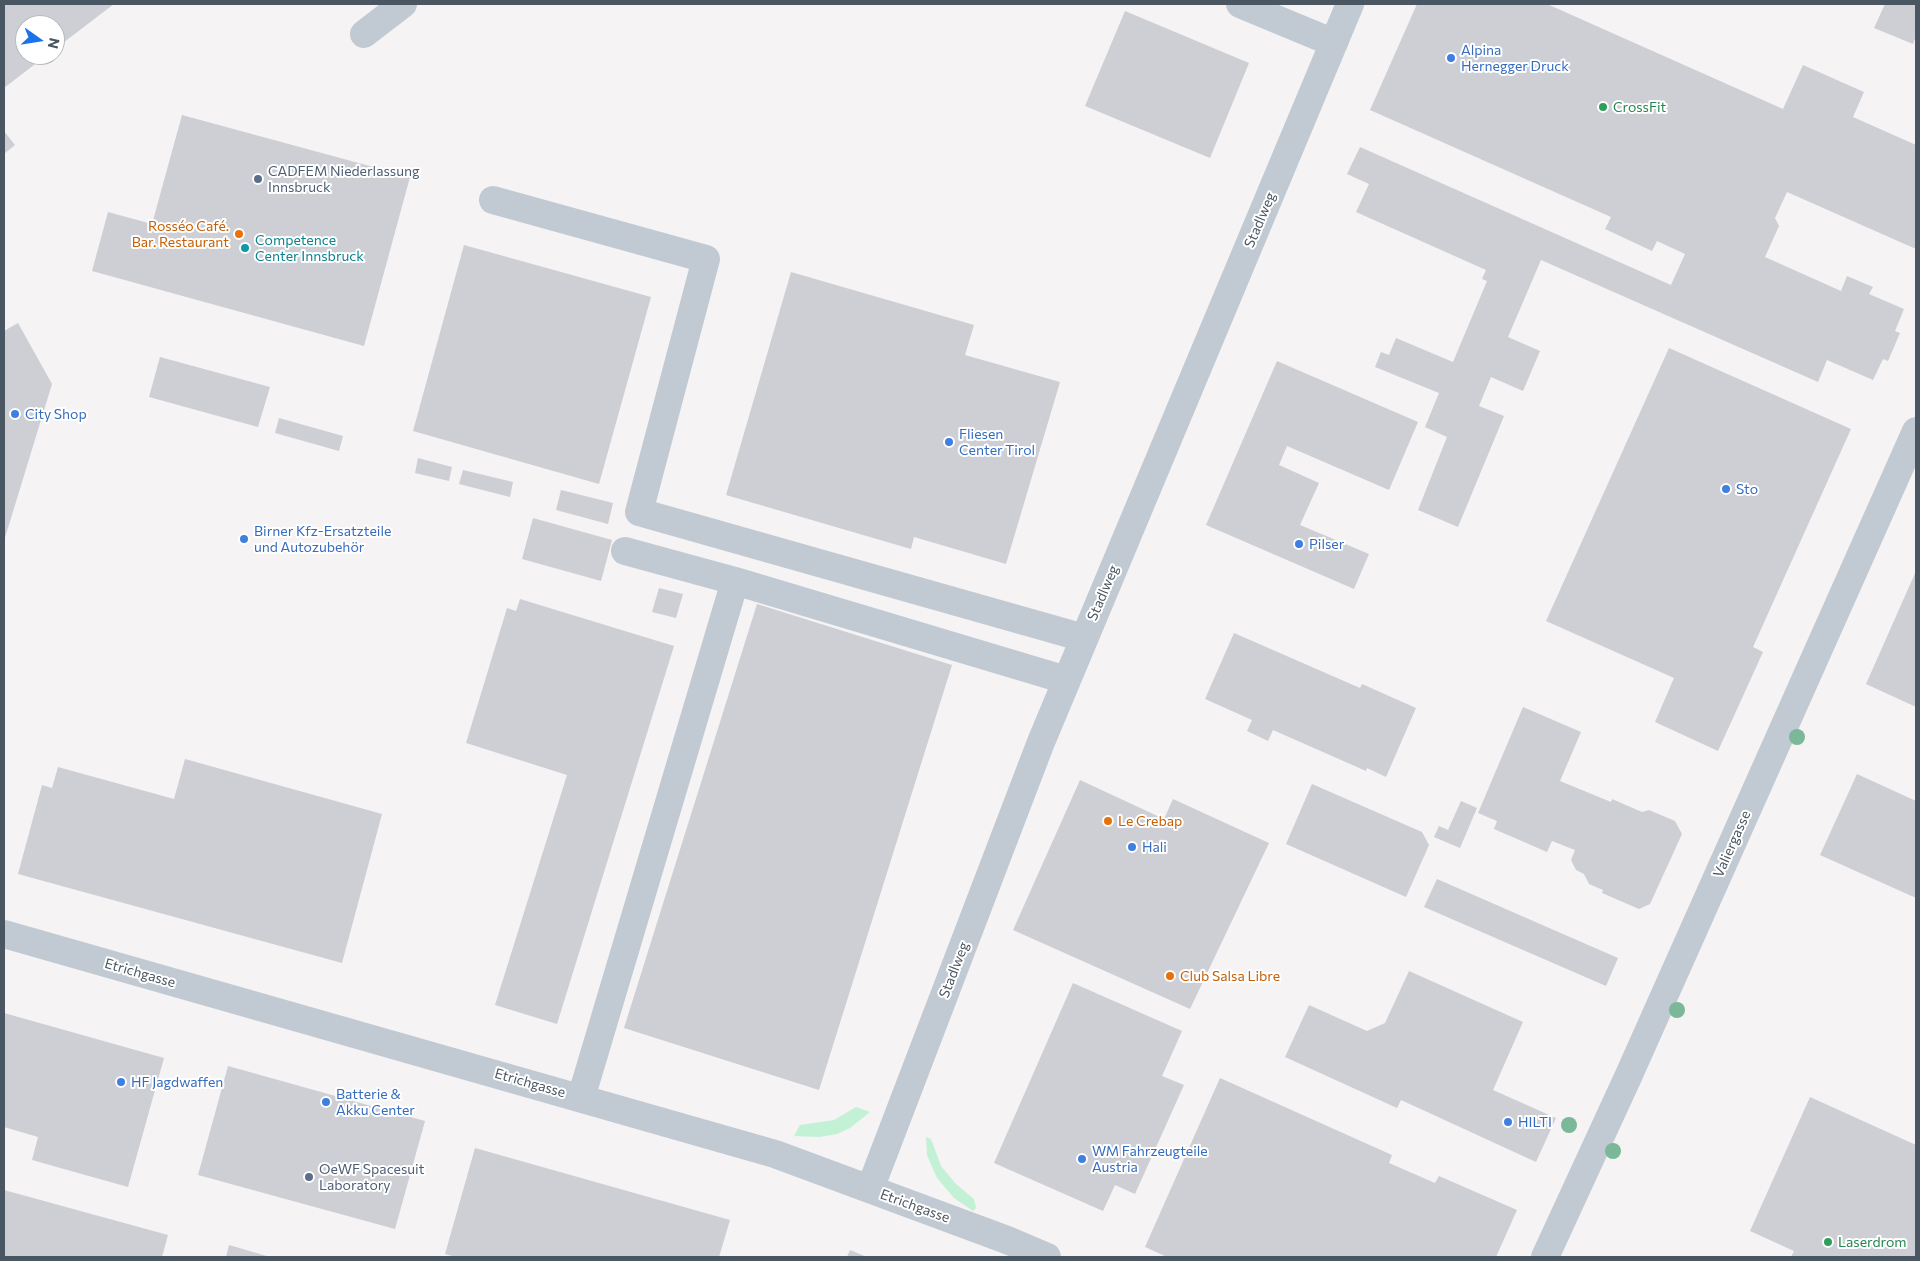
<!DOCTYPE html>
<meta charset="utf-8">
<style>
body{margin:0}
#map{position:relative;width:1920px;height:1261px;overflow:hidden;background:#f5f3f3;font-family:Commissioner,sans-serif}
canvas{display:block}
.frame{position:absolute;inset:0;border:5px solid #4a5661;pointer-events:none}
.north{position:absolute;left:15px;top:15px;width:50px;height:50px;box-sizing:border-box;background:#fff;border:1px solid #b7bbc0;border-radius:50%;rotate:103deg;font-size:14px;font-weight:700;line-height:20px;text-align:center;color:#4a5661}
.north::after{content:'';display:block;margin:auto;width:18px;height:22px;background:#1a73e8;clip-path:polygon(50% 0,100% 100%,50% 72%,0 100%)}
</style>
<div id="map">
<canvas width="1920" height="1261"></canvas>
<div class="frame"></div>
<div class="north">N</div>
</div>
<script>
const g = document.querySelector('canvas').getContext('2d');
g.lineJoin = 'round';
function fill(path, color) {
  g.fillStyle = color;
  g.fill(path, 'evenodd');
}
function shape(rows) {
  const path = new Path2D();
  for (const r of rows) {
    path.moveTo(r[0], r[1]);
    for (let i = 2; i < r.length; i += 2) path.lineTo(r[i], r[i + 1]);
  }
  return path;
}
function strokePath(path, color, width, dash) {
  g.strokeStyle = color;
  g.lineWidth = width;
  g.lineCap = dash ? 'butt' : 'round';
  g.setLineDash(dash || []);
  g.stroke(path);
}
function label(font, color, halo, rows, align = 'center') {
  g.font = font + ' Commissioner,sans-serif';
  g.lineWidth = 4;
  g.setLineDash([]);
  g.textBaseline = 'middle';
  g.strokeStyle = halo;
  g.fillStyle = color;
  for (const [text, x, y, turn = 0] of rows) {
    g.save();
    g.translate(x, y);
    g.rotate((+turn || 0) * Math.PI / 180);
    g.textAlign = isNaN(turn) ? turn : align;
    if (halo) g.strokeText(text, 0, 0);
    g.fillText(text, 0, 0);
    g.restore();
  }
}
fill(shape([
 [856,1107,870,1112,850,1128,837,1134,820,1137,794,1136,800,1125,834,1120],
 [926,1137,931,1139,941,1166,956,1184,974,1199,976,1208,973,1211,954,1198,937,1178,927,1155]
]), '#c3f1d5');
fill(shape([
 [4,4,114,4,55,49,55,25,25,25,25,55,47,55,4,88],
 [1417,4,1547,4,1783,109,1803,65,1864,92,1853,117,1916,145,1916,249,1787,192,1775,218,1779,226,1765,257,1841,291,1847,276,1873,287,1869,294,1904,309,1895,331,1900,333,1888,361,1883,359,1873,380,1827,360,1818,382,1541,260,1508,337,1540,351,1523,391,1491,377,1479,406,1504,416,1458,527,1418,510,1447,437,1425,427,1439,393,1375,367,1381,352,1389,355,1396,338,1453,362,1487,281,1482,279,1486,270,1356,212,1369,184,1347,174,1360,147,1671,285,1685,254,1657,241,1652,251,1605,229,1611,217,1370,110],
 [1885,4,1916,4,1916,36,1913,44,1874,28],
 [1125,11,1249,63,1210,158,1085,106],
 [182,115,410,177,364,346,92,271,108,212,152,224],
 [4,131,15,145,4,154],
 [464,245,651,297,599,484,413,431],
 [791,272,974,325,965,355,1060,382,1006,564,914,537,911,549,726,495],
 [18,323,52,384,4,541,4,331],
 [1669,348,1851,429,1753,647,1763,652,1718,751,1655,722,1674,678,1546,621],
 [160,357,270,387,258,427,149,397],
 [1277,361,1418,422,1389,490,1287,446,1279,465,1319,483,1300,525,1369,554,1354,589,1206,525],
 [279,418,343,436,339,451,275,433],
 [418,458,452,467,449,481,415,473],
 [463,470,513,482,510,497,459,484],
 [561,490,613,503,608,524,556,510],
 [533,518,612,540,601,581,522,559],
 [1916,571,1916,707,1866,684],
 [659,588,683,594,676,618,652,612],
 [520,599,674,646,557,1024,495,1005,567,775,466,743,507,608,516,611],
 [757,604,952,665,819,1090,624,1028],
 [1234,633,1360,688,1362,684,1416,708,1386,777,1367,768,1366,771,1273,730,1268,741,1247,731,1252,720,1205,699],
 [1523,707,1581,732,1560,781,1611,802,1612,799,1642,812,1649,810,1675,821,1682,834,1650,904,1639,909,1602,893,1603,890,1589,884,1584,874,1576,870,1571,860,1575,850,1552,841,1547,852,1494,829,1497,821,1478,813],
 [185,759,382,814,342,963,18,874,42,785,52,788,58,767,174,799],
 [1857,774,1916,801,1916,898,1820,855],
 [1080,780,1164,819,1173,799,1269,843,1190,1009,1013,930],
 [1312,784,1422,832,1429,845,1406,897,1286,844],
 [1461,801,1477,808,1460,848,1434,837,1439,826,1448,830],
 [1437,879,1618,958,1606,986,1424,907],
 [1409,971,1523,1022,1493,1090,1556,1118,1536,1162,1401,1100,1397,1108,1285,1057,1309,1005,1367,1031,1385,1023],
 [1073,983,1182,1031,1162,1076,1184,1085,1135,1194,1115,1185,1103,1211,994,1163],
 [4,1013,164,1058,128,1187,32,1160,38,1137,4,1127],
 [228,1066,425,1121,395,1229,198,1175],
 [1220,1078,1392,1155,1389,1163,1435,1183,1439,1176,1517,1210,1496,1257,1167,1257,1145,1247],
 [1810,1097,1916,1145,1916,1257,1791,1257,1794,1251,1750,1231],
 [475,1148,730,1220,719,1257,455,1257,445,1254],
 [4,1190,168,1235,162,1257,4,1257],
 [229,1245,270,1257,226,1257],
 [850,1250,867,1257,847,1257]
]), '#cdcfd5');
strokePath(shape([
 [1240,4,1334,43],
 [364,34,403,4],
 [493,200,706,259,639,512,1084,638],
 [625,551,735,581,1066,680],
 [4,934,775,1154,1007,1240,1047,1257],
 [581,1098,735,581],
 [870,1189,1041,742,1350,4],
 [1545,1257,1628,1077,1916,431]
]), '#c1cad2', 28);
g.fillStyle = '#7bb799';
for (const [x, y] of [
 [1797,737],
 [1677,1010],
 [1569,1125],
 [1613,1151]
]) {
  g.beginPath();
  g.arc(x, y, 8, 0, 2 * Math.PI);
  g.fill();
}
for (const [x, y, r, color] of [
 [1451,58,5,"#3f7fe0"],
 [1603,107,5,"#2e9e5b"],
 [258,179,5,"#5c6f8a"],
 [239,234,5,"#e8710a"],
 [245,248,5,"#0f9aa8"],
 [15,414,5,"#3f7fe0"],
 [949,442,5,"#3f7fe0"],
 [1726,489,5,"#3f7fe0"],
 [244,539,5,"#3f7fe0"],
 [1299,544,5,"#3f7fe0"],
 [1108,821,5,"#e8710a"],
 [1132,847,5,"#3f7fe0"],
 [1170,976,5,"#e8710a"],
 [121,1082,5,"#3f7fe0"],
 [326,1102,5,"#3f7fe0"],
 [1508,1122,5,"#3f7fe0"],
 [1082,1159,5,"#3f7fe0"],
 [309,1177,5,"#5c6f8a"],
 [1828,1242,5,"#2e9e5b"]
]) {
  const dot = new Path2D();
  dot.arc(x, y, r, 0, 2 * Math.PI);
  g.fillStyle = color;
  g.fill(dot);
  strokePath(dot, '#fff', 2);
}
label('14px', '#366cbe', '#fff', [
 ["Alpina",1461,50],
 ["Hernegger Druck",1461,66],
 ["City Shop",25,414],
 ["Fliesen",959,434],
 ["Center Tirol",959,450],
 ["Sto",1736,489],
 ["Birner Kfz-Ersatzteile",254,531],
 ["und Autozubehör",254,547],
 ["Pilser",1309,544],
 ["Hali",1142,847],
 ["HF Jagdwaffen",131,1082],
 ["Batterie &",336,1094],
 ["Akku Center",336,1110],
 ["HILTI",1518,1122],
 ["WM Fahrzeugteile",1092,1151],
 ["Austria",1092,1167]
], 'left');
label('14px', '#27864d', '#fff', [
 ["CrossFit",1613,107],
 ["Laserdrom",1838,1242]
], 'left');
label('14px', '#4e5e75', '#fff', [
 ["CADFEM Niederlassung",268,171],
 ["Innsbruck",268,187],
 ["OeWF Spacesuit",319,1169],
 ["Laboratory",319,1185]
], 'left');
label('14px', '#4a5661', '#fff', [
 ["Stadlweg",1260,220,-67],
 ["Stadlweg",1103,593,-67],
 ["Valiergasse",1732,844,-66],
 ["Stadlweg",954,970,-69],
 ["Etrichgasse",140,973,16],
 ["Etrichgasse",530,1083,16],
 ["Etrichgasse",915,1206,20]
]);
label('14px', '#c56008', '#fff', [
 ["Rosséo Café.",229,226,"right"],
 ["Bar. Restaurant",229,242,"right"],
 ["Le Crebap",1118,821],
 ["Club Salsa Libre",1180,976]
], 'left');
label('14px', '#0d838f', '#fff', [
 ["Competence",255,240],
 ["Center Innsbruck",255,256]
], 'left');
</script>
